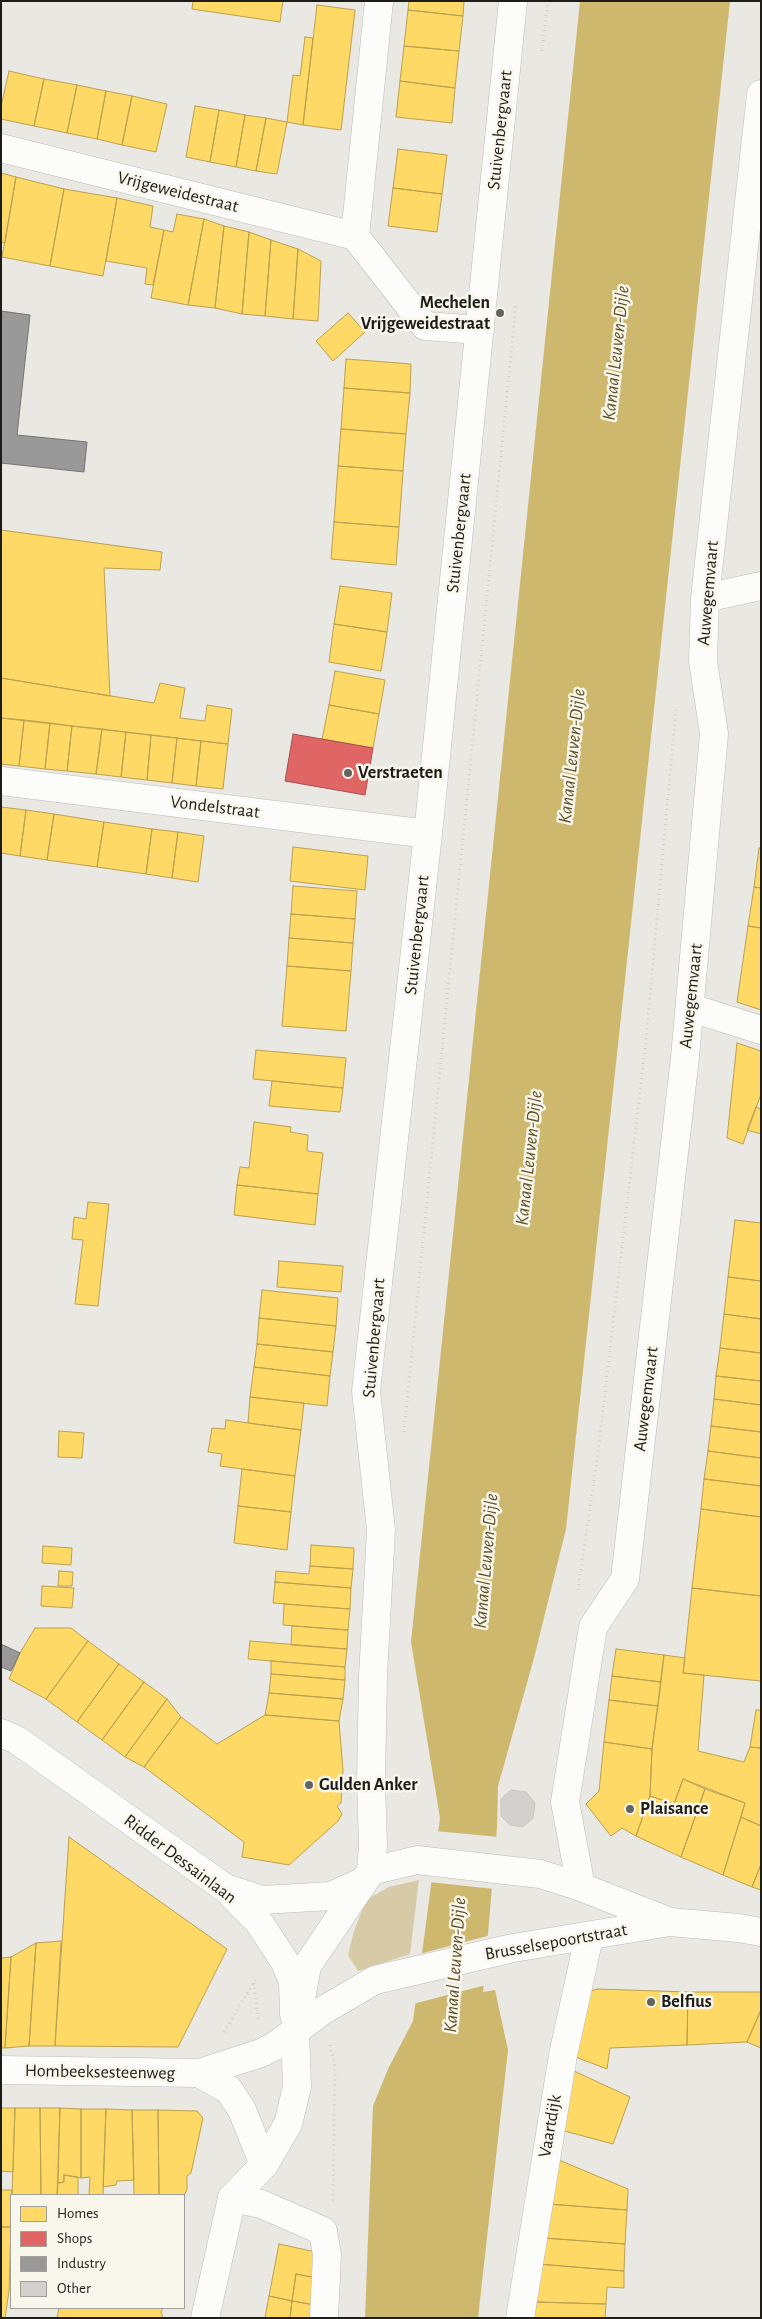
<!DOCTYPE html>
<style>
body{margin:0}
#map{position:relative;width:762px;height:2319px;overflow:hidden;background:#e9e8e2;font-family:"Alegreya Sans",sans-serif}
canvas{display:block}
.frame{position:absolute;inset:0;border:2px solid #1d1c19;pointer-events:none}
.legend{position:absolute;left:10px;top:2194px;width:175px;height:115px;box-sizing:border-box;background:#f9f6ec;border:1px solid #a19f98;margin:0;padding:6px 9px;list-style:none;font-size:15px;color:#1d1c19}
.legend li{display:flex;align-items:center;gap:10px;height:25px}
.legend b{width:25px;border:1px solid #a19f98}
</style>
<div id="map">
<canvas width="762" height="2319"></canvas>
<div class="frame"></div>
<ul class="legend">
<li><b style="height:14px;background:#ffd966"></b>Homes</li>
<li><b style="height:14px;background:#e06666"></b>Shops</li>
<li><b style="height:14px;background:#999"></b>Industry</li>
<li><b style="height:14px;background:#d2d1cd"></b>Other</li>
</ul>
</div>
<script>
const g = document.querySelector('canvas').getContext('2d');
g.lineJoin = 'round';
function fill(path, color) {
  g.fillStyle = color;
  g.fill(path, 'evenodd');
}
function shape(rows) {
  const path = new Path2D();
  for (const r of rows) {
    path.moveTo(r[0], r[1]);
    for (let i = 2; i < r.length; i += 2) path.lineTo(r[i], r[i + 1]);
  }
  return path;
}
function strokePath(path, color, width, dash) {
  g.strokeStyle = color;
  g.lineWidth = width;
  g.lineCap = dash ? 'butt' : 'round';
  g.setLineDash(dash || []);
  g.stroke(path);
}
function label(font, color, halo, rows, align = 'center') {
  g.font = font + ' "Alegreya Sans",sans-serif';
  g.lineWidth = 5;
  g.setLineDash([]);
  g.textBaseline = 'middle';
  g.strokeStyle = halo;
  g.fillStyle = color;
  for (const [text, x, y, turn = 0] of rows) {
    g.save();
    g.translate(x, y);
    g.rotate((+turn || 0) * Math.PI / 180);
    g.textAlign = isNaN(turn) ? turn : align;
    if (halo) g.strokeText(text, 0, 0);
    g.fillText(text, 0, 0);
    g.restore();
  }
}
fill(shape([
 [419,1880,410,1954,358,1971,348,1955,354,1931,366,1900,389,1887]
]), '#d7cba7');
fill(shape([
 [580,1,730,1,566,1529,534,1658,498,1786,497,1828,483,1992,495,1990,508,2050,478,2318,365,2318,373,2106,388,2069,413,2021,440,1818,411,1642]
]), '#cdb86e');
fill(shape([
 [435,1831,499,1837,494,1889,429,1882],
 [491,1935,486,1985,413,2004,419,1954]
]), '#e9e8e2');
const homes = shape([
 [193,1,283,1,280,22,192,9,193,1],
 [409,1,464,1,463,16,408,10,409,1],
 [317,5,355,10,341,130,303,125,317,5],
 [408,10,463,16,459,51,404,46,408,10],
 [305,37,313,38,303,125,287,122,293,75,300,76,305,37],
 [404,46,459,51,455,88,400,81,404,46],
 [9,71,44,79,34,126,1,119,1,107,9,71],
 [44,79,77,85,67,133,34,126,44,79],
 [400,81,455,88,452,123,396,117,400,81],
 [77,85,106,91,97,139,67,133,77,85],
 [106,91,132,96,122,145,97,139,106,91],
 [132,96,167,104,156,152,122,145,132,96],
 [195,106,219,110,210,162,186,157,195,106],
 [219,110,245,115,236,167,210,162,219,110],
 [245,115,266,118,256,171,236,167,245,115],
 [266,118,287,122,277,174,256,171,266,118],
 [398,149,447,155,442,194,393,188,398,149],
 [1,173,16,177,5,243,1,242,1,173],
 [16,177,64,189,50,266,2,257,16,177],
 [393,188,442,194,437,232,388,226,393,188],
 [64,189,117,198,103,276,50,266,64,189],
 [117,198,153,206,150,227,164,230,153,285,145,284,147,268,106,261,117,198],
 [177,214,204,219,188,305,151,298,164,230,173,232,177,214],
 [204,219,224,226,215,308,188,305,204,219],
 [224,226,249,232,242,314,215,308,224,226],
 [249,232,271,240,265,316,242,314,249,232],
 [271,240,298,249,293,319,265,316,271,240],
 [298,249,321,261,318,321,293,319,298,249],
 [348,313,365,332,333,361,316,341,348,313],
 [346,359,411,364,410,393,344,388,346,359],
 [344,388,410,393,406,434,341,429,344,388],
 [341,429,406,434,403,471,338,466,341,429],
 [338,466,403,471,399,527,334,522,338,466],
 [334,522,399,527,396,565,331,559,334,522],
 [1,530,162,552,160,570,104,568,110,696,1,678,1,530],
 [340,586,392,593,387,632,334,624,340,586],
 [334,624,387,632,381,671,329,662,334,624],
 [335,671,385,680,379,714,329,705,335,671],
 [1,678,154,703,160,683,185,688,180,718,205,721,207,705,232,709,228,744,1,718,1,678],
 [329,705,379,714,373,748,322,739,329,705],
 [1,718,24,720,19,766,1,764,1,718],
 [24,720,50,723,45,769,19,766,24,720],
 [50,723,72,726,67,771,45,769,50,723],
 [72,726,102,729,96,774,67,771,72,726],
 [102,729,126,732,121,777,96,774,102,729],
 [126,732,151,735,147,780,121,777,126,732],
 [151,735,177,738,172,783,147,780,151,735],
 [177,738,201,741,196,786,172,783,177,738],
 [201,741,228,744,223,789,196,786,201,741],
 [1,807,26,810,20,856,1,853,1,807],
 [26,810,54,814,47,860,20,856,26,810],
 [54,814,104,822,97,867,47,860,54,814],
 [104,822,152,829,146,874,97,867,104,822],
 [152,829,178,832,172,878,146,874,152,829],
 [178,832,204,836,198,882,172,878,178,832],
 [293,847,368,856,365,890,290,881,293,847],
 [759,848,761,848,761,888,754,887,759,848],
 [293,886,357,891,355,919,291,914,293,886],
 [754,887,761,888,761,928,748,926,754,887],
 [291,914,355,919,353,943,289,938,291,914],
 [748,926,761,928,761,1010,737,1002,748,926],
 [289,938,353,943,351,971,287,966,289,938],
 [287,966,351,971,346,1031,282,1026,287,966],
 [737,1043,761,1051,761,1094,743,1144,727,1138,737,1043],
 [256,1050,346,1058,343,1088,253,1079,256,1050],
 [272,1081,343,1088,340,1112,269,1106,272,1081],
 [756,1107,761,1109,761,1134,747,1130,756,1107],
 [254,1122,291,1127,290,1132,308,1135,307,1151,323,1153,318,1194,237,1185,240,1167,249,1168,254,1122],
 [237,1185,318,1194,315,1225,234,1215,237,1185],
 [88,1202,109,1204,98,1306,75,1304,83,1240,72,1239,74,1217,86,1219,88,1202],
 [735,1220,761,1223,761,1281,728,1277,735,1220],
 [279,1261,343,1266,341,1292,277,1287,279,1261],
 [728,1277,761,1281,761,1319,724,1314,728,1277],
 [262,1290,338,1298,336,1326,259,1318,262,1290],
 [724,1314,761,1319,761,1353,720,1348,724,1314],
 [259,1318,336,1326,333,1352,257,1344,259,1318],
 [257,1344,333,1352,330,1376,254,1367,257,1344],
 [720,1348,761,1353,761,1381,716,1376,720,1348],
 [254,1367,330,1376,327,1406,250,1397,254,1367],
 [716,1376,761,1381,761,1405,714,1399,716,1376],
 [250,1397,304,1403,301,1430,248,1423,250,1397],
 [714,1399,761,1405,761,1432,711,1426,714,1399],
 [226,1420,301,1430,295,1476,220,1466,222,1454,208,1452,212,1428,225,1429,226,1420],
 [711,1426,761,1432,761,1458,708,1451,711,1426],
 [59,1431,84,1433,82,1458,58,1457,59,1431],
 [708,1451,761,1458,761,1486,704,1479,708,1451],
 [242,1469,295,1476,291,1512,238,1506,242,1469],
 [704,1479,761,1486,761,1517,701,1509,704,1479],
 [238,1506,291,1512,287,1550,234,1543,238,1506],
 [701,1509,761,1517,761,1596,692,1588,701,1509],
 [311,1545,354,1548,353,1569,310,1566,311,1545],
 [43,1546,72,1548,71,1565,42,1563,43,1546],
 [310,1566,353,1569,351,1588,275,1582,276,1571,309,1574,310,1566],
 [59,1571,73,1572,72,1586,58,1586,59,1571],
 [275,1582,351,1588,350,1609,273,1603,275,1582],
 [42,1586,74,1588,72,1608,41,1606,42,1586],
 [692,1588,761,1596,761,1681,683,1673,692,1588],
 [284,1604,350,1609,348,1630,283,1625,284,1604],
 [292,1626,348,1630,347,1649,291,1645,292,1626],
 [35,1628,71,1628,88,1641,46,1699,9,1679,20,1653,35,1628],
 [88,1641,119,1664,77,1722,46,1699,88,1641],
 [250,1641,347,1649,345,1667,248,1659,250,1641],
 [616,1649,664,1655,661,1682,612,1676,616,1649],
 [664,1655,685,1658,683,1673,704,1675,698,1751,744,1762,750,1747,761,1748,761,1826,741,1817,745,1803,683,1779,674,1804,650,1796,652,1749,664,1655],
 [271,1661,345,1667,345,1680,271,1674,271,1661],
 [119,1664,144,1682,102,1740,77,1722,119,1664],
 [271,1674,345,1680,343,1699,269,1693,271,1674],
 [612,1676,661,1682,658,1706,609,1700,612,1676],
 [144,1682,167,1699,125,1757,102,1740,144,1682],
 [269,1693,343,1699,339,1721,265,1715,269,1693],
 [167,1699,181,1717,144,1767,125,1757,167,1699],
 [609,1700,658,1706,652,1749,604,1742,609,1700],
 [756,1710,761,1710,761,1748,750,1747,756,1710],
 [265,1715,339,1721,343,1771,341,1803,337,1806,342,1814,338,1821,289,1865,242,1857,244,1842,144,1767,181,1717,217,1744,265,1715],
 [604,1742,652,1749,650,1796,636,1836,622,1828,611,1836,586,1804,599,1791,604,1742],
 [683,1779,705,1789,681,1857,636,1836,650,1796,674,1804,683,1779],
 [705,1789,745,1803,723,1875,681,1857,705,1789],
 [741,1817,761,1826,761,1864,752,1887,723,1875,741,1817],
 [69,1837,227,1949,178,2047,55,2046,69,1837],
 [761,1864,761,1890,752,1887,761,1864],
 [61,1941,55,2046,29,2046,36,1943,61,1941],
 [36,1943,29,2046,5,2048,11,1957,36,1943],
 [11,1957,5,2048,1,2048,1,1958,11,1957],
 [598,1989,688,1992,687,2045,610,2048,607,2069,573,2056,587,1992,598,1989],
 [688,1992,761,1992,761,2010,747,2042,687,2045,688,1992],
 [761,2010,761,2048,747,2042,761,2010],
 [574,2071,630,2097,613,2144,561,2130,574,2071],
 [1,2108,15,2108,13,2172,1,2171,1,2108],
 [15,2108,40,2108,41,2195,12,2195,15,2108],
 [40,2108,60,2108,57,2195,41,2195,40,2108],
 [60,2108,81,2109,81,2178,64,2175,64,2182,58,2183,60,2108],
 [81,2109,106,2109,103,2195,89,2195,90,2177,81,2178,81,2109],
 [106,2109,132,2110,134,2180,117,2181,116,2185,103,2187,106,2109],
 [132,2110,158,2110,159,2195,134,2195,132,2110],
 [158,2110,197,2111,203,2118,191,2173,187,2176,187,2190,184,2195,159,2195,158,2110],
 [554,2158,628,2189,627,2210,548,2204,554,2158],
 [64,2175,78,2177,78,2195,57,2195,58,2183,64,2182,64,2175],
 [1,2190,12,2190,11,2227,1,2227,1,2190],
 [548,2204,627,2210,625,2244,544,2238,548,2204],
 [1,2227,11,2227,9,2291,5,2318,1,2318,1,2227],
 [544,2238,625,2244,624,2271,538,2264,544,2238],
 [279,2244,320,2253,317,2278,296,2274,292,2301,269,2296,279,2244],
 [538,2264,624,2271,624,2288,607,2287,606,2304,535,2302,538,2264],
 [296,2274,317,2278,315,2305,292,2301,296,2274],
 [269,2296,292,2301,290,2318,265,2318,269,2296],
 [292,2301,315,2305,313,2318,290,2318,292,2301],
 [535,2302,606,2304,605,2318,532,2318,535,2302],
 [59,2308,163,2308,161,2312,163,2318,57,2318,59,2308]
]);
fill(homes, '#ffd966');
strokePath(homes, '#bba04f', 1);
const shops = shape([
 [293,734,373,748,365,795,285,781,293,734]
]);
fill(shops, '#e06666');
strokePath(shops, '#a6504f', 1);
const industry = shape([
 [1,311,30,315,17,435,87,442,84,472,1,463,1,311],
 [1,1644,20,1653,11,1671,1,1667,1,1644]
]);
fill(industry, '#999');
strokePath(industry, '#747473', 1);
const building = shape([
 [511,1790,526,1792,535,1803,533,1818,523,1827,510,1825,501,1816,501,1799,511,1790]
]);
fill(building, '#d2d1cd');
strokePath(building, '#c8c7c3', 1);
const street = shape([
 [1,148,355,236,425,326,480,330],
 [355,236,379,1],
 [705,598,761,586],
 [1,781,428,834],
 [691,1008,761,1030],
 [1,1733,17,1740,225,1888,258,1921,285,1962,293,1982,294,2014],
 [371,1871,373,1845,371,1781,373,1676,381,1530,366,1391,428,834,513,1],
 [581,1887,565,1802,593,1627,625,1579,685,1057,714,734,703,661,705,598,761,94],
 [229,1889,262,1900,331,1896,362,1882],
 [199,2073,229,2090,242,2110,264,2165],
 [232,2198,261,2204,323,2231,327,2255,324,2318],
 [520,2318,563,2055,589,1937]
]);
const secondary = shape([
 [1,2070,199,2073,261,2053,275,2046,322,2011,375,1980,513,1948,670,1922,738,1928,761,1932],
 [205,2318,232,2198,264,2165,288,2124,297,2087,295,2031,307,1966,371,1871,417,1860,540,1874,581,1887,670,1922]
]);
strokePath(street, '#bcbbb7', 29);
strokePath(secondary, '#bcbbb7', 29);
strokePath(shape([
 [542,51,548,1],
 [404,1432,516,304],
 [578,1590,598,1453,646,1040,676,707],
 [254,1983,258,2019],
 [224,2032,257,1977],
 [330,2045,335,2067,333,2201]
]), '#cfcecc', 3, [1, 4]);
strokePath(street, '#fcfcfb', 28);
strokePath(secondary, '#fcfcfb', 28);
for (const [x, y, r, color] of [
 [500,313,5,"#64635f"],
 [348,773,5,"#64635f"],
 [309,1785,5,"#64635f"],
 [630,1809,5,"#64635f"],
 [651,2002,5,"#64635f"]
]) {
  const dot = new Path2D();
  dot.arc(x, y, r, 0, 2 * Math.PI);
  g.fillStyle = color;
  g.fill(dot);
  strokePath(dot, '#f9f6ec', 2);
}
label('18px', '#1d1c19', '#f9f6ec', [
 ["Stuivenbergvaart",500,130,-84],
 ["Vrijgeweidestraat",178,192,14],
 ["Stuivenbergvaart",459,533,-84],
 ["Auwegemvaart",708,593,-85],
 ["Vondelstraat",215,807,7],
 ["Stuivenbergvaart",417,935,-84],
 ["Auwegemvaart",691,996,-84],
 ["Stuivenbergvaart",374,1338,-85],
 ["Auwegemvaart",646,1399,-83],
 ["Ridder Dessainlaan",180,1859,37],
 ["Brusselsepoortstraat",556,1942,-10],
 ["Hombeeksesteenweg",100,2072,1],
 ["Vaartdijk",550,2126,-80]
]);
label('bold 18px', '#1d1c19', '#f9f6ec', [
 ["Mechelen",490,303,"right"],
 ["Vrijgeweidestraat",490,324,"right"],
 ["Verstraeten",358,773],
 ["Gulden Anker",319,1785],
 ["Plaisance",640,1809],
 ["Belfius",661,2002]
], 'left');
label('italic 19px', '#5d5027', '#f9f6ec', [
 ["Kanaal Leuven-Dijle",616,353,-84],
 ["Kanaal Leuven-Dijle",572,756,-84],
 ["Kanaal Leuven-Dijle",529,1158,-84],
 ["Kanaal Leuven-Dijle",486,1561,-85],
 ["Kanaal Leuven-Dijle",455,1965,-86]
]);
</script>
